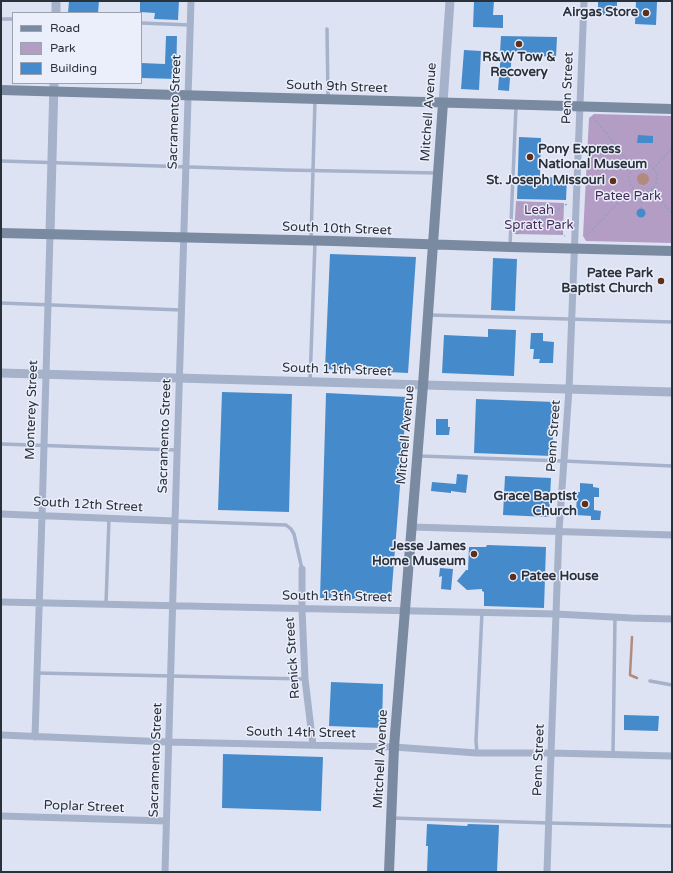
<!DOCTYPE html>
<style>
body{margin:0}
#map{position:relative;width:673px;height:873px;overflow:hidden;background:#dee3f4;font-family:"Varela Round",sans-serif}
canvas{display:block}
.frame{position:absolute;inset:0;border:2px solid #29313a;pointer-events:none}
.legend{position:absolute;left:12px;top:12px;width:130px;height:72px;box-sizing:border-box;background:#ebeffb;border:1px solid #9da3ae;margin:0;padding:5px 7px;list-style:none;font-size:12px;color:#29313a}
.legend li{display:flex;align-items:center;gap:8px;height:20px}
.legend b{width:20px;border:1px solid #9da3ae}
</style>
<div id="map">
<canvas width="673" height="873"></canvas>
<div class="frame"></div>
<ul class="legend">
<li><b style="height:5px;background:#7a8aa1"></b>Road</li>
<li><b style="height:11px;background:#b39dc4"></b>Park</li>
<li><b style="height:11px;background:#458bcb"></b>Building</li>
</ul>
</div>
<script>
const g = document.querySelector('canvas').getContext('2d');
g.lineJoin = 'round';
function fill(path, color) {
  g.fillStyle = color;
  g.fill(path, 'evenodd');
}
function shape(rows) {
  const path = new Path2D();
  for (const r of rows) {
    if (r.length === 3) {
      path.moveTo(r[0] + r[2], r[1]);
      path.arc(r[0], r[1], r[2], 0, 2 * Math.PI);
      continue;
    }
    path.moveTo(r[0], r[1]);
    for (let i = 2; i < r.length; i += 2) path.lineTo(r[i], r[i + 1]);
  }
  return path;
}
function strokePath(path, color, width, dash) {
  g.strokeStyle = color;
  g.lineWidth = width;
  g.lineCap = dash ? 'butt' : 'round';
  g.setLineDash(dash || []);
  g.stroke(path);
}
function label(font, color, halo, rows, align = 'center') {
  g.font = font + ' "Varela Round",sans-serif';
  g.lineWidth = 3;
  g.setLineDash([]);
  g.textBaseline = 'middle';
  g.strokeStyle = halo;
  g.fillStyle = color;
  for (const [text, x, y, turn = 0] of rows) {
    g.save();
    g.translate(x, y);
    g.rotate((+turn || 0) * Math.PI / 180);
    g.textAlign = isNaN(turn) ? turn : align;
    if (halo) g.strokeText(text, 0, 0);
    g.fillText(text, 0, 0);
    g.restore();
  }
}
fill(shape([
 [594,114,672,116,672,243,586,241,583,236,589,118],
 [516,201,564,203,563,235,514,234]
]), '#b39dc4');
fill(shape([
 [643,179,6]
]), '#b28b7c');
strokePath(shape([
 [632,637,630,675,637,678]
]), '#b28b7c', 2.5);
fill(shape([
 [69,1,99,1,98,13,68,13],
 [140,1,179,1,178,20,154,19,155,13,140,12],
 [474,1,494,1,493,15,503,15,503,28,473,27],
 [598,1,613,1,613,2,617,2,617,15,598,15],
 [636,1,657,2,656,25,635,24],
 [166,36,177,36,176,79,141,78,141,63,165,64],
 [501,36,557,37,556,57,537,56,537,54,512,52,509,91,498,90,501,52,500,52],
 [464,50,481,51,479,90,461,89],
 [638,135,653,136,653,143,637,143],
 [519,137,541,138,540,177,567,178,566,200,517,199],
 [641,213,4.5],
 [330,254,416,257,408,373,325,369],
 [493,258,517,259,515,311,491,310],
 [488,329,516,330,514,376,442,373,444,335,488,337],
 [531,333,543,333,543,341,554,342,553,363,539,363,540,359,533,359,534,349,530,349],
 [222,392,292,394,289,512,218,510],
 [326,393,407,397,391,600,320,598],
 [476,399,555,402,552,456,474,453],
 [436,419,448,419,448,427,450,427,449,435,436,435],
 [457,474,468,475,466,493,451,491,451,493,431,491,432,482,456,484],
 [505,476,551,478,549,517,503,515],
 [580,483,593,484,593,487,599,488,599,497,594,497,594,510,601,511,600,520,591,520,591,516,576,515,577,492,580,492],
 [487,545,546,547,544,608,484,606,484,592,482,591,482,589,467,590,457,581,466,570,468,570,469,547,486,547],
 [440,568,453,569,451,590,441,589,442,576,439,577],
 [331,682,383,684,382,728,329,726],
 [624,715,659,716,658,731,624,730],
 [223,754,323,757,321,811,222,808],
 [427,824,467,826,468,824,499,825,497,872,427,872,428,846,426,846]
]), '#458bcb');
strokePath(shape([
 [593,117,634,168],
 [643,178,14],
 [653,169,672,148],
 [566,181,568,181],
 [652,189,672,214],
 [518,204,565,236],
 [641,208,643,192],
 [517,234,567,204],
 [586,236,633,188]
]), '#93a0b9', 1.5, [2, 2]);
strokePath(shape([
 [1,19,13,19],
 [141,23,190,25],
 [327,29,328,98],
 [1,161,285,170,437,173],
 [311,240,315,100],
 [510,246,516,107],
 [1,303,181,310],
 [429,315,672,322],
 [310,382,315,242],
 [1,444,177,450],
 [419,456,564,461,672,466],
 [175,521,286,525,291,529,294,534,302,569],
 [106,604,109,518],
 [37,673,305,679],
 [650,681,672,685],
 [477,753,476,741,482,612],
 [613,754,615,618],
 [392,818,549,823,672,826]
]), '#a6b1ca', 3.5);
strokePath(shape([
 [1,514,175,521],
 [412,527,672,535],
 [302,569,302,609,305,679,313,745],
 [1,602,556,614,631,618,672,619],
 [1,735,168,742,394,747,477,753,551,753,672,756],
 [35,737,42,515,50,234],
 [1,816,166,821],
 [165,872,175,521,191,1],
 [547,872,551,753,556,614,559,531,569,389,584,1]
]), '#a6b1ca', 7);
strokePath(shape([
 [56,13,56,1],
 [443,103,450,1],
 [50,234,54,83],
 [1,373,672,392]
]), '#a6b1ca', 9);
strokePath(shape([
 [1,90,672,109],
 [1,233,334,241,510,247,672,251],
 [389,872,394,747,423,385,443,103]
]), '#7a8aa1', 10);
for (const [x, y, r, color] of [
 [646,13,4,"#5e301c"],
 [519,44,4,"#5e301c"],
 [530,157,4,"#5e301c"],
 [613,181,4,"#5e301c"],
 [661,281,4,"#5e301c"],
 [585,504,4,"#5e301c"],
 [474,554,4,"#5e301c"],
 [513,577,4,"#5e301c"]
]) {
  const dot = new Path2D();
  dot.arc(x, y, r, 0, 2 * Math.PI);
  g.fillStyle = color;
  g.fill(dot);
  strokePath(dot, '#ebeffb', 1.5);
}
label('bold 13px', '#29313a', '#ebeffb', [
 ["Airgas Store",638,13],
 ["R&W Tow &",519,58,"center"],
 ["Recovery",519,73,"center"],
 ["Pony Express",538,150,"left"],
 ["National Museum",538,165,"left"],
 ["St. Joseph Missouri",605,181],
 ["Patee Park",653,274],
 ["Baptist Church",653,289],
 ["Grace Baptist",577,497],
 ["Church",577,512],
 ["Jesse James",466,547],
 ["Home Museum",466,562],
 ["Patee House",521,577,"left"]
], 'right');
label('13px', '#29313a', '#ebeffb', [
 ["South 9th Street",337,87,2],
 ["Penn Street",568,88,-88],
 ["Sacramento Street",175,112,-88],
 ["Mitchell Avenue",429,112,-86],
 ["South 10th Street",337,229,2],
 ["South 11th Street",337,370,2],
 ["Monterey Street",32,410,-88],
 ["Mitchell Avenue",406,435,-85],
 ["Sacramento Street",165,436,-88],
 ["Penn Street",554,436,-86],
 ["South 12th Street",88,505,3],
 ["South 13th Street",337,597,1],
 ["Renick Street",293,658,-94],
 ["South 14th Street",301,733,1],
 ["Mitchell Avenue",381,759,-87],
 ["Sacramento Street",156,760,-88],
 ["Penn Street",539,760,-88],
 ["Poplar Street",84,807,2]
]);
label('13px', '#472c59', '#ebeffb', [
 ["Patee Park",628,197],
 ["Leah",539,211],
 ["Spratt Park",539,226]
]);
</script>
